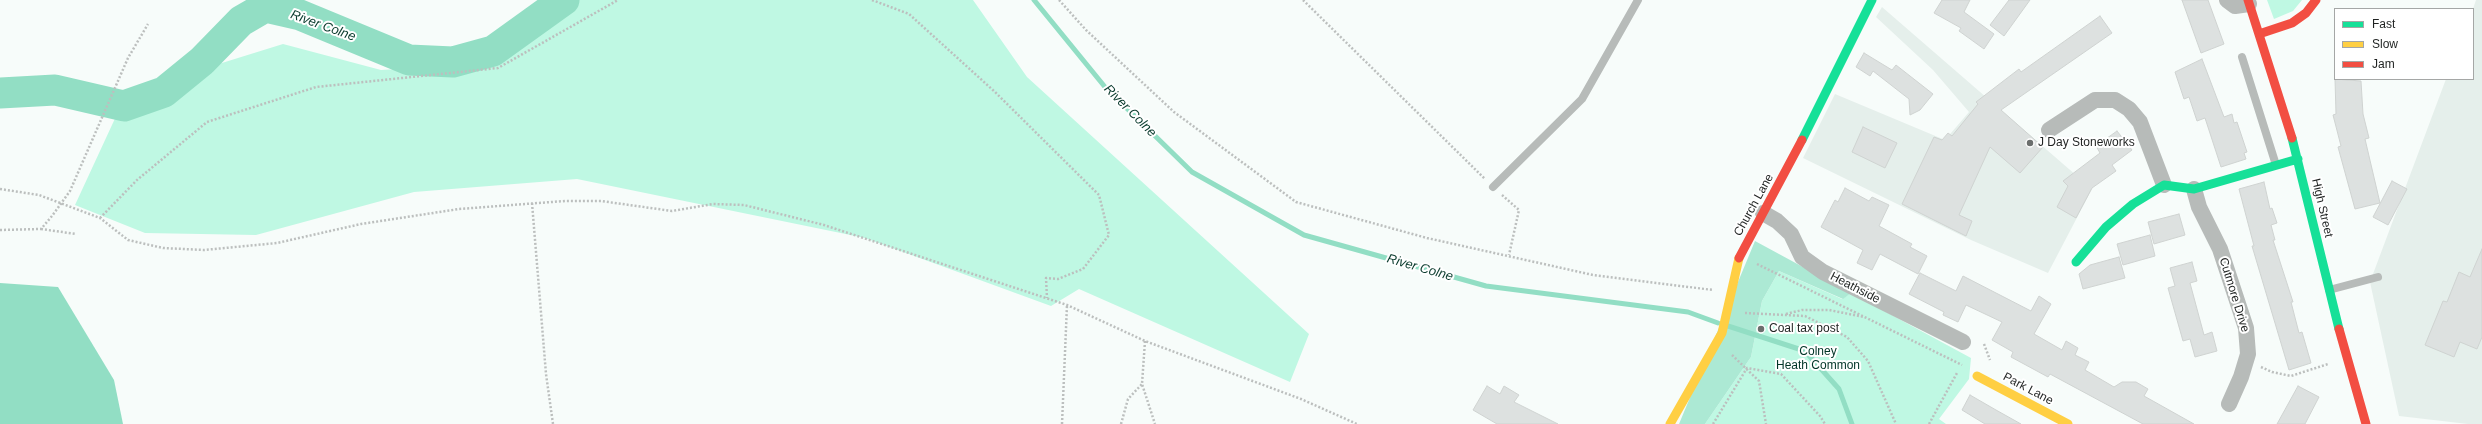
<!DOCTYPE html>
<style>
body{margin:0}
#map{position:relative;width:2482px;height:424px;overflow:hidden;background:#f7fcfa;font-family:Helvetica,sans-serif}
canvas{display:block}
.legend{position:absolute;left:2334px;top:8px;width:140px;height:72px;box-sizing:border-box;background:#fff;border:1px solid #a5a7a6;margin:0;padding:5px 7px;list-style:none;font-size:12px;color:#1f2221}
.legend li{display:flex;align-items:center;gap:8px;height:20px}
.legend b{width:20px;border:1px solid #a5a7a6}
</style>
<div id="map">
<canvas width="2482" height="424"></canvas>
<ul class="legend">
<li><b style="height:5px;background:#16e098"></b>Fast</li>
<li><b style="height:5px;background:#ffcf43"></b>Slow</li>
<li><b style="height:5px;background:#f24e42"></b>Jam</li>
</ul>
</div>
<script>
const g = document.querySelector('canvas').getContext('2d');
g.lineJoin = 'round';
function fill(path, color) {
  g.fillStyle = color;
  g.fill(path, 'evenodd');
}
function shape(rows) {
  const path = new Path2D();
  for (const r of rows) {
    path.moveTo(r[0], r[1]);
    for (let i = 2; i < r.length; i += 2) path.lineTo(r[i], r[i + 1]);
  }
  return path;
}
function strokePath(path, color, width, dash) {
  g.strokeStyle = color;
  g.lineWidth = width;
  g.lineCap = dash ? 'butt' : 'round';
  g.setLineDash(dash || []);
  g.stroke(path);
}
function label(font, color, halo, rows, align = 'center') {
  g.font = font + ' Helvetica,sans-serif';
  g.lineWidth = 4;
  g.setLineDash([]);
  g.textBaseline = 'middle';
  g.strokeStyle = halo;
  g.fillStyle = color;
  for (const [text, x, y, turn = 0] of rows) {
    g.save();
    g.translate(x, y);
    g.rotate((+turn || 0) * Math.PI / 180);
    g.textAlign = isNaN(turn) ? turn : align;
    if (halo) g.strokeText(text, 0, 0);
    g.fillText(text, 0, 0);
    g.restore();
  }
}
fill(shape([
 [2476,0,2482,0,2482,424,2468,424,2399,416,2370,282,2446,79,2473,79,2473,9],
 [1882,7,2092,189,2048,273,1971,240,1803,158,1835,94,1945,140,1969,112,1933,70,1876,17]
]), '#e5efeb');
fill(shape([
 [578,0,973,0,1027,77,1309,334,1290,382,1079,289,1051,306,865,238,577,179,414,192,256,235,145,233,75,205,118,112,156,109,209,67,283,44,381,70,482,64],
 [2267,0,2302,0,2293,11,2274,19],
 [1779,271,1842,299,1851,293,1971,358,1969,379,1939,419,1946,424,1705,424,1751,357,1762,301]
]), '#bff8e3');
fill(shape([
 [1755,241,1851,293,1843,299,1779,271,1762,301,1751,357,1705,424,1679,424]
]), '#ace9d4');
fill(shape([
 [0,283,58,287,114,380,123,424,0,424]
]), '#92dec4');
strokePath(shape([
 [1034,0,1105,87,1192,172,1304,235,1486,286,1688,312,1718,323],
 [1728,326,1805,351,1839,389,1852,424]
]), '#92dec4', 5);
strokePath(shape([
 [0,93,55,90,124,106,164,92,202,61,241,21,265,7,300,15,409,60,453,62,493,51,564,0]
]), '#92dec4', 31);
const building = shape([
 [1942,0,1970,0,1964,12,1994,34,1984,49,1959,31,1961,28,1934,13,1942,0],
 [2009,0,2030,0,2004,36,1990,25,2009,0],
 [2182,0,2208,0,2224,44,2201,53,2182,0],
 [2100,16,2112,33,2001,110,2043,147,2020,173,1990,147,1959,215,1972,221,1966,236,1902,204,1934,137,1942,140,1948,133,1952,136,1978,104,1976,102,2019,69,2021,72,2100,16],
 [1864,53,1892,70,1896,65,1933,94,1920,110,1910,115,1909,99,1873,71,1870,76,1856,67,1864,53],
 [2202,59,2224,117,2232,114,2234,123,2237,122,2247,152,2244,153,2246,159,2221,167,2205,118,2197,121,2189,97,2184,99,2175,72,2202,59],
 [2335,79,2361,81,2363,114,2369,138,2365,139,2380,203,2355,209,2338,147,2341,146,2333,115,2336,114,2335,79],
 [1863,127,1897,143,1885,168,1852,152,1863,127],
 [2117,131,2132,150,2112,165,2116,171,2092,188,2076,218,2057,207,2068,186,2063,181,2100,153,2096,146,2117,131],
 [2392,181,2407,189,2388,225,2373,217,2392,181],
 [2264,182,2270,209,2272,208,2277,223,2271,225,2275,240,2273,240,2293,302,2291,302,2299,333,2302,332,2311,363,2289,370,2252,246,2254,246,2239,189,2264,182],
 [1845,188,1869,201,1872,197,1889,205,1879,226,1912,244,1910,247,1927,256,1918,274,1880,254,1872,270,1857,263,1863,250,1821,227,1835,200,1838,202,1845,188],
 [2179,214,2185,235,2154,244,2148,222,2179,214],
 [2150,235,2155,256,2123,265,2117,244,2150,235],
 [2482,249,2482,337,2477,349,2460,342,2454,357,2425,345,2443,301,2447,302,2459,272,2470,277,2482,249],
 [2119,257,2125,278,2083,289,2079,274,2090,265,2119,257],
 [2192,262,2197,281,2190,283,2204,335,2212,332,2217,351,2195,357,2190,339,2183,341,2168,288,2175,286,2170,268,2192,262],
 [1920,273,1956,291,1963,276,2031,311,2039,296,2051,304,2034,334,2062,350,2066,341,2078,348,2075,355,2089,362,2085,370,2114,387,2122,382,2136,382,2148,389,2144,396,2194,424,2143,424,2050,374,2048,377,2011,357,2013,352,1992,340,2002,322,1966,305,1958,322,1943,315,1944,312,1909,294,1920,273],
 [1487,386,1500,394,1504,386,1519,395,1514,402,1558,424,1497,424,1473,410,1487,386],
 [2298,386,2319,397,2305,424,2277,424,2298,386],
 [1970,395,1996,410,2021,424,1985,424,1962,410,1970,395]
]);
fill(building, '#dde1e0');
strokePath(building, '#cfd3d1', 1);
strokePath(shape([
 [872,0,909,14,995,92,1099,195,1109,235,1083,269,1058,279,1046,278,1047,298],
 [1059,0,1086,30,1174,112,1296,202,1427,238,1593,275,1713,290],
 [1303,0,1485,179],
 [0,189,39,195,100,218,128,240,163,248,204,250,277,243,361,224,459,209,565,201,601,201,672,211,713,204,744,205,824,225,1067,305,1145,341,1301,399,1357,424],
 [1502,195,1519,210,1509,255],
 [532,203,546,374,553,424],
 [100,218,137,180,207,122,316,87,498,68,618,0],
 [41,229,76,234],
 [0,230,41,229,52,216,70,191,128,58,148,24],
 [1757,264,1962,365],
 [1745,313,1805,316,1847,337,1868,361,1896,424],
 [1786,314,1802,310,1829,310,1864,317],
 [1145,341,1142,384,1155,424],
 [1984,344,1990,360],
 [1732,355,1759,381,1766,424],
 [2261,367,2272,372,2291,376,2328,364],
 [1062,424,1067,305],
 [1121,424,1128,399,1142,384],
 [1713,424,1747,368,1781,374,1820,416,1825,424],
 [1929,424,1957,373]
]), '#bcbfbe', 2.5, [2, 2]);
strokePath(shape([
 [2242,57,2276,165],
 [1493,187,1582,99,1638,0],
 [2329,290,2378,277]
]), '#b7bbb9', 8);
strokePath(shape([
 [2227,0,2235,6,2249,4],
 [2049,130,2095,100,2115,100,2129,109,2140,122,2164,185],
 [2194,189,2199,207,2220,249,2246,328,2248,354,2241,377,2229,404],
 [1763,213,1777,221,1791,234,1802,257,1823,272,1963,342]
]), '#b7bbb9', 16);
strokePath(shape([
 [2292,138,2339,329],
 [1802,140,1872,0],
 [2076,262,2106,227,2133,204,2164,185,2194,189,2298,159]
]), '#16e098', 9);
strokePath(shape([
 [1977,376,2068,424],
 [1670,424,1722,333,1739,258]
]), '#ffcf43', 9);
strokePath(shape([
 [2248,0,2292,138],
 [2259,34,2292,23,2306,13,2316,0],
 [1739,258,1802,140],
 [2339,329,2366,424]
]), '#f24e42', 9);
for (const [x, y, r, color] of [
 [2030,143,4,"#6b6e6d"],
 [1761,329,4,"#6b6e6d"]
]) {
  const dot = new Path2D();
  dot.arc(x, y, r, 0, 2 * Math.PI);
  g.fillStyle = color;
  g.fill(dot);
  strokePath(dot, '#fff', 1.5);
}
label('12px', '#1f2221', '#fff', [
 ["J Day Stoneworks",2038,143],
 ["Coal tax post",1769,329]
], 'left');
label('12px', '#1f2221', '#fff', [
 ["Church Lane",1754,205,-61],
 ["High Street",2322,208,77],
 ["Heathside",1855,288,27],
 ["Cutmore Drive",2234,295,73],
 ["Park Lane",2028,389,28]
]);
label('12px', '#023527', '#fff', [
 ["Colney",1818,352],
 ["Heath Common",1818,366]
]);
label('italic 13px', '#0b3c2e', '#fff', [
 ["River Colne",323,26,20],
 ["River Colne",1130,111,45],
 ["River Colne",1420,268,16]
]);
</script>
